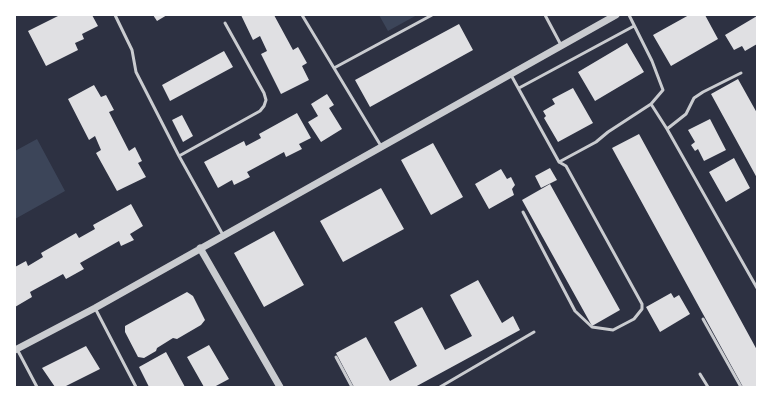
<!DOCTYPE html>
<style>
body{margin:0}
#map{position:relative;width:772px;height:402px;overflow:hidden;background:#2d3142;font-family:"Work Sans",sans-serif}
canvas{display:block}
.frame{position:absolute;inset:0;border:16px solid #fff;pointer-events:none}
</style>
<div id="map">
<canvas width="772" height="402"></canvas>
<div class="frame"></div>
</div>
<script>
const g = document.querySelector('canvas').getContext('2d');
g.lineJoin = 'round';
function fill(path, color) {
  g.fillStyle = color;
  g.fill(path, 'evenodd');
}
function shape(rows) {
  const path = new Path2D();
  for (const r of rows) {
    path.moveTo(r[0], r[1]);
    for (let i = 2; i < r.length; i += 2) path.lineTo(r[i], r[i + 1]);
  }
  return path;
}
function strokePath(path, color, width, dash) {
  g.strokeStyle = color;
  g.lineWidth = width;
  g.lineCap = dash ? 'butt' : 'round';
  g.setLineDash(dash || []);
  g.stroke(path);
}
fill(shape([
 [379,15,417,15,388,31],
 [37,139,65,191,15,219,15,151]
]), '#3c4559');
fill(shape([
 [60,15,92,15,98,26,82,34,84,39,75,43,78,50,46,66,28,31],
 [153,15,167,15,157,21],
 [241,15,274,15,293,50,298,47,307,63,302,66,309,80,281,94,261,54,267,51,260,36,253,40],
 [689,15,705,15,718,39,671,66,653,35],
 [757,16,757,44,745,51,742,46,734,50,725,35],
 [459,24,473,50,370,107,355,80],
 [627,43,644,72,595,101,578,72],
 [224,51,233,67,170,101,162,85],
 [738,79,757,113,757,178,711,94],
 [94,85,101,97,106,95,114,110,109,112,129,151,135,147,142,161,138,163,146,177,117,191,96,153,101,150,95,136,89,140,68,99],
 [573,88,593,123,558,142,544,118,546,116,543,111,555,104,552,99],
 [327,94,334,105,329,108,342,129,321,142,308,122,318,116,311,104],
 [297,113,311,138,299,144,302,149,286,157,284,152,247,172,250,177,234,185,232,180,218,188,204,162,244,141,246,146,261,138,259,134],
 [182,115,193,136,183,142,172,120],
 [710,119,726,150,704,161,698,149,695,151,691,145,695,142,688,130],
 [639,134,757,350,757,387,743,387,612,148],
 [433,143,463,197,431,215,401,160],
 [734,158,750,188,726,202,709,172],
 [550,168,557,180,541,188,535,176],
 [501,169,507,179,511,177,515,185,512,189,514,195,489,209,475,184],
 [550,184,620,310,592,326,522,200],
 [381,188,404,229,343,262,320,221],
 [131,204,143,226,130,234,134,240,121,246,119,241,80,263,84,269,66,279,63,274,30,292,32,297,15,307,15,267,26,261,28,266,43,257,41,253,76,233,79,238,95,229,93,225],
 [274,231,304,285,264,307,234,253],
 [478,280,502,323,513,316,520,330,415,387,354,387,336,353,366,337,390,381,417,366,394,322,422,307,445,350,472,336,450,295],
 [187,292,193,296,205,320,201,325,177,339,173,338,157,348,156,351,144,358,138,357,125,332,125,326],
 [671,293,674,298,679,295,690,314,660,332,646,307],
 [209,345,229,379,214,387,204,387,187,357],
 [86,346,100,369,64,387,55,387,42,368],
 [166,352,185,387,149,387,139,367]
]), '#e0e0e3');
strokePath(shape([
 [115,15,132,50,136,72,179,156,223,235],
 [302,15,381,146],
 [545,15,561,45],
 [629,15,652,61,663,90,651,104],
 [334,68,432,15],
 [511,75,559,162,596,142,608,132,651,104,667,129,686,114,694,98,703,92,741,73],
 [519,88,634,26],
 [667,129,757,288],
 [179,156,260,111,264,106,266,100,264,93,225,23],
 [523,212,575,311,592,327,613,330,634,319,642,309,642,304,566,166,559,162],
 [95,308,136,387],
 [703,319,741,387],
 [17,349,37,387],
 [336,357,352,387],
 [700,374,708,387],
 [440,387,534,332]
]), '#caccd0', 3);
strokePath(shape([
 [200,248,280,387],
 [15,350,95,308,616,15]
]), '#caccd0', 7);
</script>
